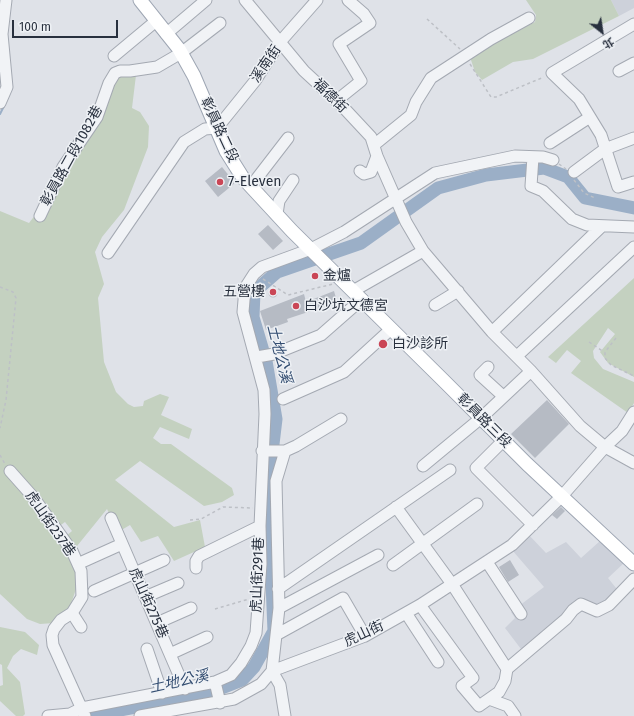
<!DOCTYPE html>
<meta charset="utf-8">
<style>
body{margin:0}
#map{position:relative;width:634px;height:716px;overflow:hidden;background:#dfe2e8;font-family:"Fira Sans","Noto Sans TC",sans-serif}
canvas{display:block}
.north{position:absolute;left:582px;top:12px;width:40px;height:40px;-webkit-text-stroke:3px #eef1f5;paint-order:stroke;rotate:150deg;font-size:11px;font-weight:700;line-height:16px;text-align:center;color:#28303e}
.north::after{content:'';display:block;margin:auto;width:14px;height:18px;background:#28303e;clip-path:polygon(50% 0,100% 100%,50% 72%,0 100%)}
.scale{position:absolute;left:12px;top:20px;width:106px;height:18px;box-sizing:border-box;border:2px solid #28303e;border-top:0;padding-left:5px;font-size:12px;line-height:14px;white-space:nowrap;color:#28303e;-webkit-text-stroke:3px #eef1f5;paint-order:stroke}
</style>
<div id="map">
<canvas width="634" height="716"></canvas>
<div class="north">北</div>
<div class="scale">100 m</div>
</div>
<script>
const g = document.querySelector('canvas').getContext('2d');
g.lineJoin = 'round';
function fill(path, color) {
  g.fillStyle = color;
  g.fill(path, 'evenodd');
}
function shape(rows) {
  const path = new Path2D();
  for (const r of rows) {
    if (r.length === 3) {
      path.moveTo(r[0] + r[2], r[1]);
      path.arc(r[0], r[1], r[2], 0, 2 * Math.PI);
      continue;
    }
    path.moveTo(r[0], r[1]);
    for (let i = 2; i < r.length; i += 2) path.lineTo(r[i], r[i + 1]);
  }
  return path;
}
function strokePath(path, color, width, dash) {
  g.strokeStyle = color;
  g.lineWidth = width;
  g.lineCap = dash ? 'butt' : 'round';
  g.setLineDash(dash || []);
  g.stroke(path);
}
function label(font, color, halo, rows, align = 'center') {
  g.font = font + ' "Fira Sans","Noto Sans TC",sans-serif';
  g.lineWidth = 3;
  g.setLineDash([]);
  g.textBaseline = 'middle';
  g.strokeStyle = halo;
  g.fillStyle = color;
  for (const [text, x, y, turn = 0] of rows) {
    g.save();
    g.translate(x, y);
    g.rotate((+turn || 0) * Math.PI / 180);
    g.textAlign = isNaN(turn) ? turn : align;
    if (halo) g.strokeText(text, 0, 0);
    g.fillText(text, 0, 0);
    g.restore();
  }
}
fill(shape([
 [611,0,634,0,634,8,619,16],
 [528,534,546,553,566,542,581,558,600,541,624,563,608,578,620,593,595,613,580,601,521,649,505,628,515,618,511,612,544,587,512,550]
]), '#cdd1da');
fill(shape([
 [526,0,611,0,619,16,533,59,513,62,482,80,475,72,469,54,497,35,508,36,535,22,536,15],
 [111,73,136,75,132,108,140,112,149,126,148,147,124,210,102,237,95,252,104,284,98,298,104,362,116,392,128,404,134,407,143,406,144,401,160,394,169,397,161,415,192,429,189,439,160,427,153,438,161,444,171,444,232,488,234,495,222,502,204,506,140,461,115,480,174,527,200,520,205,547,174,561,158,536,141,542,130,525,118,532,107,509,73,551,65,537,72,531,65,522,58,527,46,509,38,515,67,554,74,568,78,583,69,610,54,623,40,624,27,619,0,594,0,211,29,223,36,214,47,183,97,111],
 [634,278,634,377,608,363,600,352,615,334,608,328,593,351,594,358,603,369,634,382,634,403,628,413,571,373,581,361,567,350,556,363,548,357],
 [0,627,25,632,39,645,37,655,21,649,13,656,7,668,20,682,25,714,23,716,16,716,0,701,0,686,3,685,2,665,0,664]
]), '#c4d1c0');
strokePath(shape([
 [0,114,4,106]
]), '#9bafc7', 2);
strokePath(shape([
 [89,716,209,693,242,680,254,667,274,631,268,486,276,419,266,361,253,317,254,292,277,272,361,243,438,188,486,175,544,168,568,177,585,198,634,208]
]), '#9bafc7', 13);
fill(shape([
 [222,167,235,183,218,197,205,181],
 [268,225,283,241,273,250,258,234],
 [273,293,4.5],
 [334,291,336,298,326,306,287,319,288,322,266,330,260,311,304,294,306,302],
 [547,400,569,424,535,458,511,434],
 [561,507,565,511,557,519,552,515],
 [510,560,519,575,508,582,499,567]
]), '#b6bbc4');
const minor = shape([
 [245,0,304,71,343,107,371,137,377,156,406,222,423,251,492,332,531,371,580,426,605,447,634,463],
 [634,24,552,73,579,99,601,135,618,187,634,182],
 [166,34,206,0],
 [114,56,156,21],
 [619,71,634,63],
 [336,101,361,81,339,44,370,23,364,14,348,0],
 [0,103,7,87,2,34,6,0],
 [550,143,590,117],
 [374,145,411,115,416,102,431,78,491,39,529,18],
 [533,157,531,186,543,191,572,219,587,225,634,227],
 [360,171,364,174,371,172,377,156],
 [574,172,605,149,634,138],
 [251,186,288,138],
 [277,214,279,201,293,180],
 [40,216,63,167,97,117,109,83,115,73,120,71,130,71,157,67,181,53,220,23],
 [108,253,184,142,205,129,217,128,255,81,280,42,317,0],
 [353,291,423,251],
 [435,305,458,291],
 [492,332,602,226],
 [517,356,634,247],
 [257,357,274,354,321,335,362,299],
 [488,367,480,375,503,396],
 [283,399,344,372,391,329],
 [504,440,476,468,533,525],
 [262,451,285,451,276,481,279,608,272,671,280,685,285,716],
 [285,451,296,446,341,419],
 [423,466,481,418,531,371],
 [10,471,34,498,72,551,81,571,82,597,72,613,61,620,54,629,52,635,53,645,85,716],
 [396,507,452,584,507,669],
 [111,518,185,689],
 [82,562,122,544],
 [487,562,521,614],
 [393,565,477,504],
 [196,568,196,561,199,556,260,526],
 [278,589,450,470],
 [94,591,164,560],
 [145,597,178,583],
 [420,605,473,678,462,686,479,706,499,692,505,681,507,669,566,619,573,610,581,604,597,611,609,605,634,579],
 [279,608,378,555],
 [72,613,81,627],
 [406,613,438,662],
 [157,623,191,608],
 [276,635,343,598,365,636],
 [147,649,162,693],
 [170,654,207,637],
 [215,682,220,703],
 [489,699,508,706,515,716],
 [48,716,70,714,82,708,215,682,231,675,241,663,251,646,256,633,261,564,260,526,265,414,264,390,243,312,245,288,254,274,262,267,311,249,344,232,435,173,515,156,543,157,553,160],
 [140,716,234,699,261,684,272,671,365,636,420,605,512,545,562,496,605,447,622,431,634,412]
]);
const major = shape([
 [140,0,179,49,194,76,226,151,243,178,292,231,444,381,527,464,634,564]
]);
strokePath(minor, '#a4a9b2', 13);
strokePath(major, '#9ea6b3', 15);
strokePath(shape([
 [427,19,460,49],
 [470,64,491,97,496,97,544,77],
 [559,164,566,169],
 [574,180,584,193,595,198],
 [263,279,288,295,333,284],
 [0,287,13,292,16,298,6,400,0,428],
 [616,338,605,352,605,358,611,365,634,376],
 [589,342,604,352],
 [0,455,5,464],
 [190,520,201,519,223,507,253,508],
 [215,609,249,599]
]), '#bdc0c6', 1.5, [3, 3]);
strokePath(minor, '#f1f3f6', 11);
strokePath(major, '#fff', 13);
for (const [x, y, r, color] of [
 [220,182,4,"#ca4656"],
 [315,276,4,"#ca4656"],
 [273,292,4,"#ca4656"],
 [296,306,4,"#ca4656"],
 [383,344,5,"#ca4656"]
]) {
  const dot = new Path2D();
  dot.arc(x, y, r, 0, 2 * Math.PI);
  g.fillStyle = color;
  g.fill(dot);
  strokePath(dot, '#eef1f5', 1.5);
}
label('14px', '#28303e', '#eef1f5', [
 ["溪南街",266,64,-56],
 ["福德街",330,96,44],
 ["彰員路二段",219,130,65],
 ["彰員路二段1082巷",72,156,-61],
 ["彰員路三段",484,421,45],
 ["虎山街237巷",50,524,55],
 ["虎山街291巷",258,575,-88],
 ["虎山街275巷",148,603,66],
 ["虎山街",364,634,-25]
]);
label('14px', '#28303e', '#eef1f5', [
 ["7-Eleven",228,182],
 ["金爐",323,276],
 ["五營樓",265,292,"right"],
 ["白沙坑文德宮",304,306],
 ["白沙診所",392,344]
], 'left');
label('italic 15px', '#334d71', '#eef1f5', [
 ["土地公溪",279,354,76],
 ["土地公溪",179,682,-12]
]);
</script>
